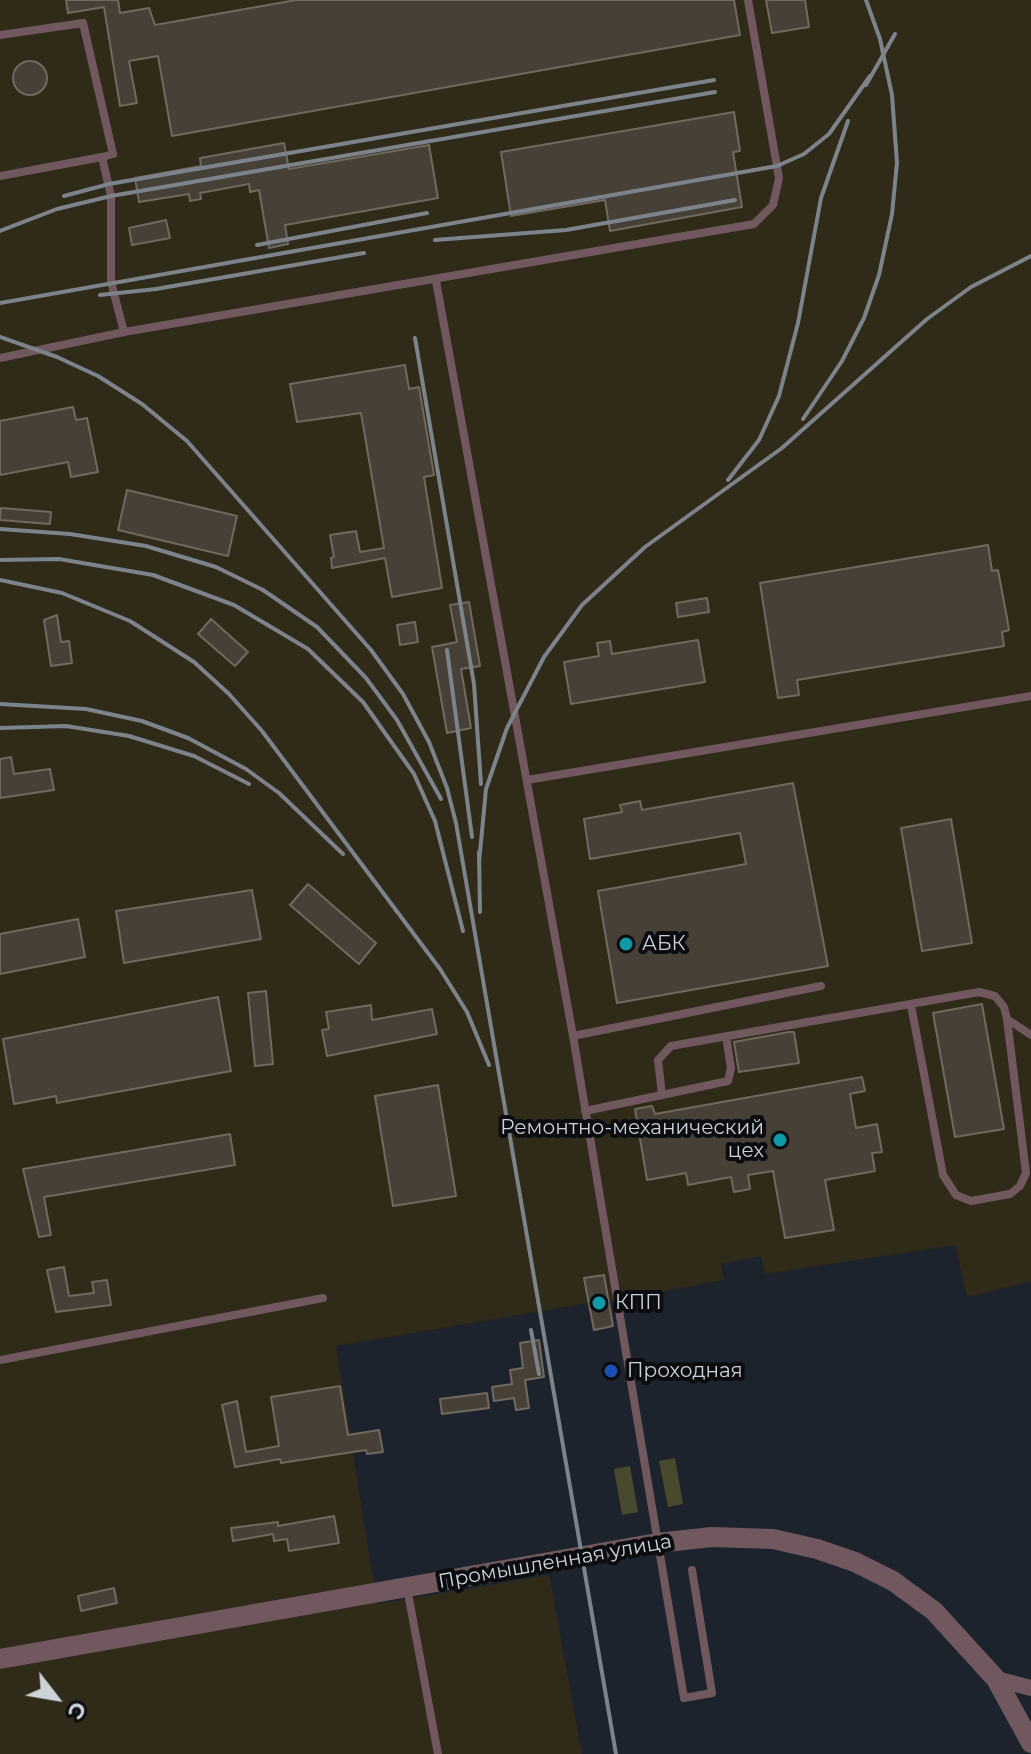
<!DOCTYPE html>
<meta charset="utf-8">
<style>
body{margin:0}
#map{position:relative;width:1031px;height:1754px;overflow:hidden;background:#1d232c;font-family:Montserrat,sans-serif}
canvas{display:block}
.north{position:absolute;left:16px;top:1658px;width:80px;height:80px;-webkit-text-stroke:6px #0a0c10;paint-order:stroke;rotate:121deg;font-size:22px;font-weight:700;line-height:32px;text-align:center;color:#cdd2d8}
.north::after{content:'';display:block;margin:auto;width:28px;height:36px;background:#cdd2d8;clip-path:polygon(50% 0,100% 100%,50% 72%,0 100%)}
</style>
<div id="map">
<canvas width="1031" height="1754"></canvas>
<div class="north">С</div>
</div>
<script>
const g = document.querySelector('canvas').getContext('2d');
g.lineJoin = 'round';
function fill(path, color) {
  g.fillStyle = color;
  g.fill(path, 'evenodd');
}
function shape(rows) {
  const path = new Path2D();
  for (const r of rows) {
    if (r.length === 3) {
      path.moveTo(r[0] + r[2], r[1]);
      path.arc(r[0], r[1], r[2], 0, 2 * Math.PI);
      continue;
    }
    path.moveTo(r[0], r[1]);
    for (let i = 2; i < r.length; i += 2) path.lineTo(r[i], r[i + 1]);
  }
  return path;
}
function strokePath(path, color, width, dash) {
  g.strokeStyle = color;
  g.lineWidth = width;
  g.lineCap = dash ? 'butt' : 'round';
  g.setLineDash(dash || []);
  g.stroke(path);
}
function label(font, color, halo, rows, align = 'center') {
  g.font = font + ' Montserrat,sans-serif';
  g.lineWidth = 8;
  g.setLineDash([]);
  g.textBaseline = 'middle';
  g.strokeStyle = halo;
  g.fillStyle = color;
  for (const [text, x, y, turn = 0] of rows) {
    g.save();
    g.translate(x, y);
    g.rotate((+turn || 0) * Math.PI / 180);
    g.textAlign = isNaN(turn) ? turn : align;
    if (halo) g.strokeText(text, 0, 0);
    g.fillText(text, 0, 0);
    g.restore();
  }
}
fill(shape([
 [0,0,1031,0,1031,1281,967,1297,955,1245,765,1274,761,1256,721,1264,724,1280,604,1302,607,1325,593,1328,588,1303,336,1346,377,1604,549,1575,582,1754,0,1754]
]), '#302a19');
fill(shape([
 [675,1458,683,1504,668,1507,659,1461],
 [630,1466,638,1512,622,1515,614,1469]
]), '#484a2d');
const building = shape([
 [66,0,118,0,120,13,149,8,155,25,296,0,734,0,740,35,172,136,158,56,129,61,137,103,120,106,104,7,68,13,66,0],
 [766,0,805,0,809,27,772,33,766,0],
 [30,78,17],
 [734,112,740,151,733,152,742,207,610,231,605,200,511,216,501,152,734,112],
 [284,143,289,169,429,145,438,198,285,225,288,244,269,248,259,190,250,192,249,184,200,193,201,199,190,201,189,194,139,202,135,178,201,166,200,158,284,143],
 [166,220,170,238,132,245,129,228,166,220],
 [405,365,409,389,419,387,434,475,424,477,442,588,392,597,385,558,332,568,331,558,334,557,330,535,356,531,360,552,384,548,361,413,297,422,290,384,405,365],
 [73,407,76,420,87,418,98,472,71,477,68,462,0,475,0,421,73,407],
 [127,490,237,516,228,556,118,530,127,490],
 [1,508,51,512,50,524,0,520,1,508],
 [988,545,992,571,998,570,1007,618,1009,630,1002,632,1004,646,797,680,799,695,778,698,760,583,988,545],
 [707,598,709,612,678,617,676,603,707,598],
 [469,602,480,666,461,669,471,728,447,733,432,647,457,642,450,605,469,602],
 [57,615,61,642,69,641,72,663,51,666,44,620,57,615],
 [211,619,248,652,235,666,198,634,211,619],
 [415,622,418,642,400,645,397,625,415,622],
 [698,640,705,682,571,704,564,662,599,656,597,643,610,641,612,654,698,640],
 [11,757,14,774,50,769,54,790,0,798,0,759,11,757],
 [793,783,828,966,617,1003,598,891,746,864,740,833,590,859,584,819,622,812,620,805,640,801,642,810,793,783],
 [951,819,972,943,922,951,901,828,951,819],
 [308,884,376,943,359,964,290,905,308,884],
 [252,890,261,939,124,963,116,911,252,890],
 [78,919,85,957,0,974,0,934,78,919],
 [266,991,273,1064,255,1066,248,993,266,991],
 [218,997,231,1071,57,1103,56,1096,14,1104,3,1039,218,997],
 [982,1004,1004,1129,955,1137,933,1013,982,1004],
 [371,1005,372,1020,432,1009,437,1034,327,1056,322,1030,329,1029,326,1012,371,1005],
 [789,1032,794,1032,799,1063,739,1072,734,1042,789,1032],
 [862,1077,865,1091,850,1094,856,1128,877,1124,882,1152,872,1153,875,1171,825,1180,834,1230,785,1238,773,1171,748,1175,750,1189,734,1192,731,1177,688,1185,686,1173,647,1180,635,1109,652,1106,655,1114,862,1077],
 [438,1085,456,1196,393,1206,375,1096,438,1085],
 [230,1134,235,1165,44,1197,51,1235,39,1237,23,1169,230,1134],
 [64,1267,69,1296,94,1293,92,1282,107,1280,111,1305,56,1312,47,1270,64,1267],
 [604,1275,613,1326,594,1330,584,1278,604,1275],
 [539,1340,544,1377,525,1380,529,1408,516,1410,514,1398,494,1401,492,1387,512,1384,510,1370,523,1368,520,1343,539,1340],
 [340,1386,348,1435,379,1430,383,1452,367,1454,366,1450,281,1463,280,1459,235,1467,222,1405,237,1401,246,1452,279,1446,271,1397,340,1386],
 [487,1393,489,1408,442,1414,440,1399,487,1393],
 [334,1516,339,1543,289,1551,287,1539,274,1541,273,1534,233,1541,231,1528,278,1522,278,1526,334,1516],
 [114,1588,117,1603,81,1611,78,1596,114,1588]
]);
fill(building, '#464036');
strokePath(building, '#70695e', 2);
strokePath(shape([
 [0,35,83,23,113,154,102,157],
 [0,176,102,157,111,196,111,282,124,332],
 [436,281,573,1036,684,1698,712,1693,692,1570],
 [0,358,124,332,754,224,773,205,779,178,748,0],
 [527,780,1031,696],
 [911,1005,943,1175,956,1195,971,1201,1010,1194,1020,1186,1026,1173,1007,1019],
 [573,1036,821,986],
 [662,1095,728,1081,731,1068,726,1036],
 [585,1111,662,1095,658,1060,671,1046,979,992,995,996,1004,1007,1007,1019,1031,1035],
 [0,1360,323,1298],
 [407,1588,438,1754]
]), '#70585e', 8);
strokePath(shape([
 [996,1679,1031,1688]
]), '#70585e', 16);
strokePath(shape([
 [0,1659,657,1543,712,1537,773,1539,817,1549,855,1562,893,1581,934,1611,996,1679,1031,1743]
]), '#70585e', 20);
strokePath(shape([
 [866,85,895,34],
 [64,196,109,184,714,80],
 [0,231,57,209,111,196,715,92],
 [435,240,566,230,735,200],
 [257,245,427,213],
 [100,295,156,289,364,253],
 [0,303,777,166,804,154,829,134,870,76],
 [0,337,57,357,98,376,142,404,187,441,371,650,403,694,429,742,447,788,456,823,616,1754],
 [415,338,474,684,481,784],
 [803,419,842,361,864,318,879,275,892,214,897,163,892,95,880,39,866,0],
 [728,480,759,440,779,396,798,323,821,198,848,121],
 [0,529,70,534,146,546,216,567,263,590,317,627,366,678,397,720,441,799],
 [0,560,59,559,153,575,234,605,308,649,363,702,414,774,435,821,463,931],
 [0,580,62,593,130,621,194,662,229,694,262,731,440,969,467,1012,489,1065],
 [447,650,472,837],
 [0,704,86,709,142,721,188,738,246,769,279,793,343,854],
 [0,728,66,726,129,736,194,756,249,784],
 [479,852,480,912],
 [479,863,486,789,507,728,544,657,582,605,645,547,782,448,927,319,971,287,1031,256],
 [531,1330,539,1374]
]), '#7d838a', 4);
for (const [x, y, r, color] of [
 [626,944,8,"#0f9aa8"],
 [780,1140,8,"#0f9aa8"],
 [599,1303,8,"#0f9aa8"],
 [611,1371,8,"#1a4fb4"]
]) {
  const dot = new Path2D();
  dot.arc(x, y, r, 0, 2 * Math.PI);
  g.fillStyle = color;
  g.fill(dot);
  strokePath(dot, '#0a0c10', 3);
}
label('20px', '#cdd2d8', '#0a0c10', [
 ["АБК",642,944],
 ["Ремонтно-механический",764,1128,"right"],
 ["цех",764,1151,"right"],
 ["КПП",615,1303],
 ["Проходная",627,1371]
], 'left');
label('20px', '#cdd2d8', '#0a0c10', [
 ["Промышленная улица",555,1562,-10]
]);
</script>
